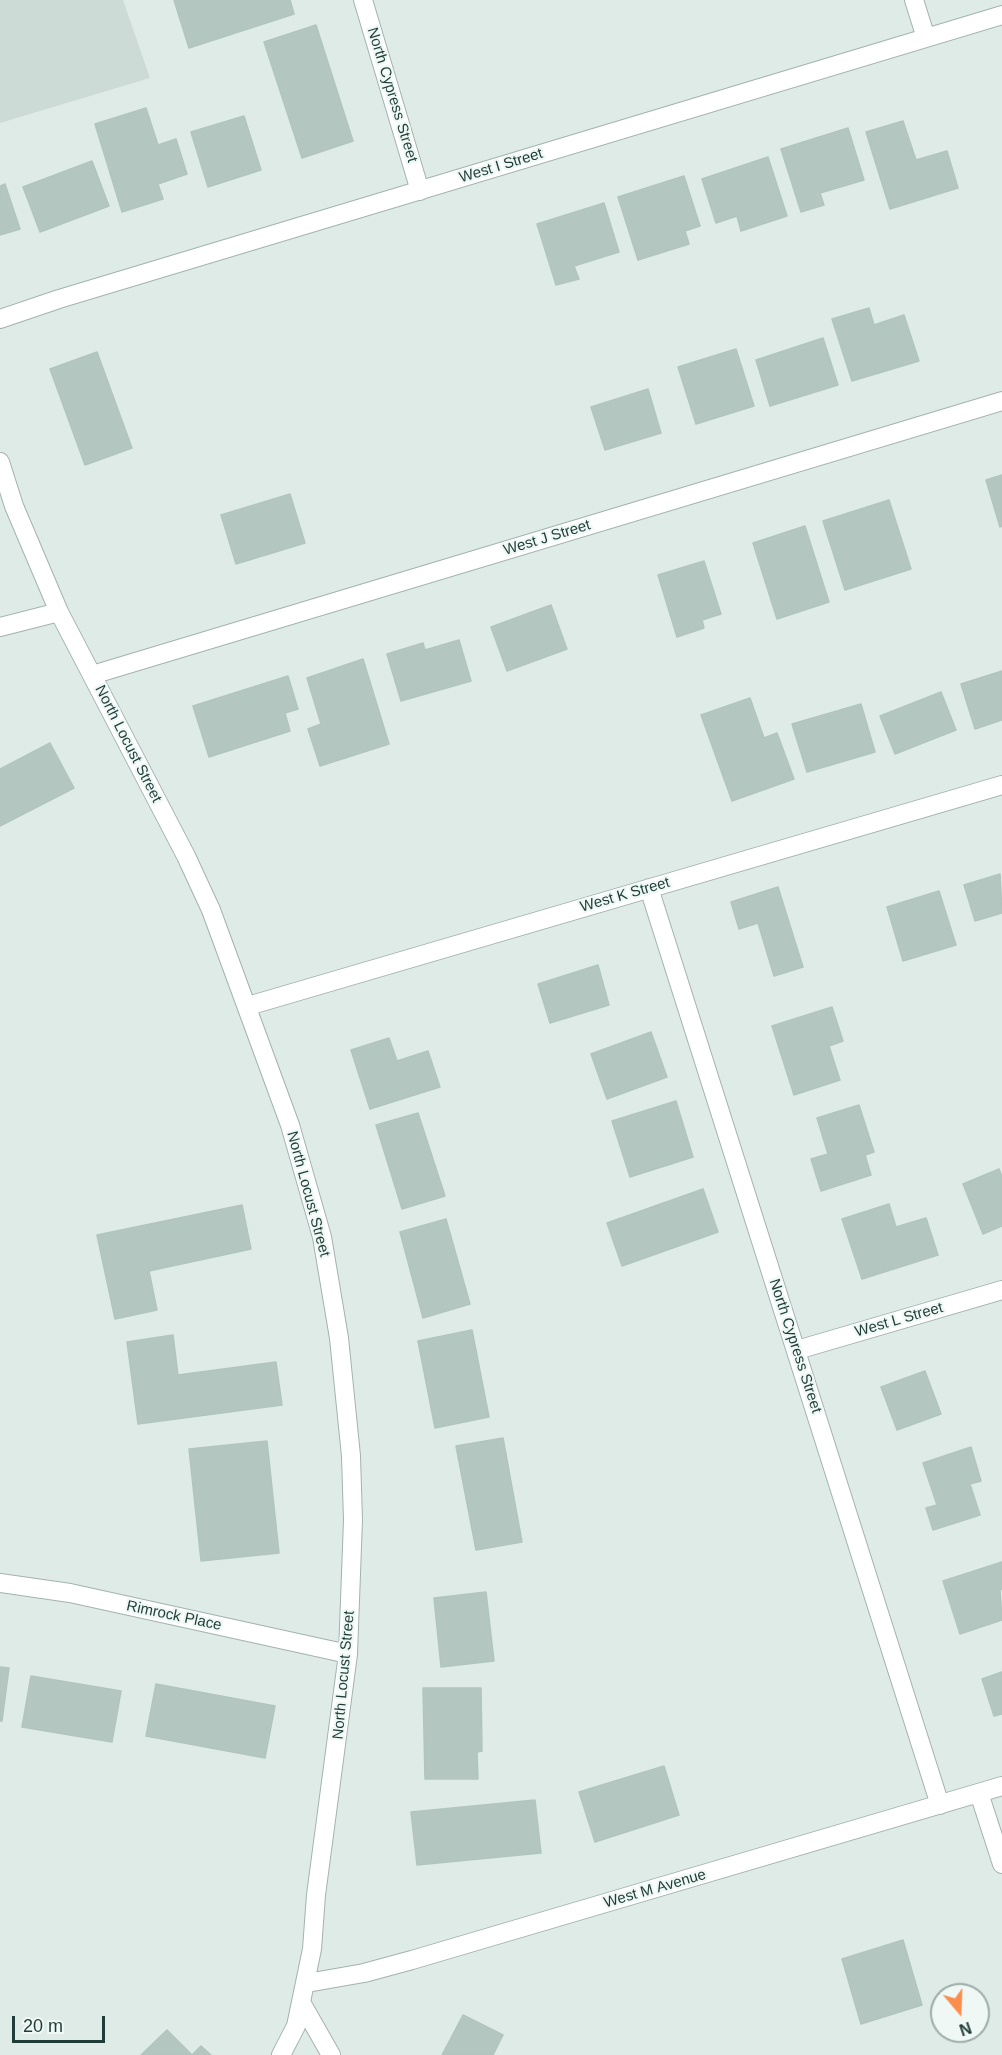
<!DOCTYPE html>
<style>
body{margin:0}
#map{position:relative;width:1002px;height:2055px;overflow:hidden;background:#dfebe7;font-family:Arial,sans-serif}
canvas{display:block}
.north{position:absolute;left:930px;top:1983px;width:60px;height:60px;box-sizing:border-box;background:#eff8f4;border:2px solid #9cada9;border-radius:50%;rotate:161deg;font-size:16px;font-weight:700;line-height:24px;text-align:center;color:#1f3c38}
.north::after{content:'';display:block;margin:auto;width:21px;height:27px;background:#fb8d4d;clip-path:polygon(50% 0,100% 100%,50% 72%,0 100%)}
.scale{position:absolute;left:12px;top:2016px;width:93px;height:27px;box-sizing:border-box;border:3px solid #1f3c38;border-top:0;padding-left:8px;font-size:18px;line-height:21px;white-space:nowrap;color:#1f3c38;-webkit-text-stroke:4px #eff8f4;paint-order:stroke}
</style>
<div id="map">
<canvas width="1002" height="2055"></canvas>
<div class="north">N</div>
<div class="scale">20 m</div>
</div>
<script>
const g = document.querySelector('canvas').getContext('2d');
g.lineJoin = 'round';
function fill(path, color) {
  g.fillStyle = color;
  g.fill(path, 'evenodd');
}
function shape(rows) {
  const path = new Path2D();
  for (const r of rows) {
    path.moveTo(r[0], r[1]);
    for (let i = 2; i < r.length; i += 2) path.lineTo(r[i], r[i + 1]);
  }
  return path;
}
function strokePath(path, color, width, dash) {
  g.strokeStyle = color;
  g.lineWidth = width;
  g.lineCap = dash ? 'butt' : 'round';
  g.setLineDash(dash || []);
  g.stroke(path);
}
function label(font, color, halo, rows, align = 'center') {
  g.font = font + ' Arial,sans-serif';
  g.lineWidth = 4.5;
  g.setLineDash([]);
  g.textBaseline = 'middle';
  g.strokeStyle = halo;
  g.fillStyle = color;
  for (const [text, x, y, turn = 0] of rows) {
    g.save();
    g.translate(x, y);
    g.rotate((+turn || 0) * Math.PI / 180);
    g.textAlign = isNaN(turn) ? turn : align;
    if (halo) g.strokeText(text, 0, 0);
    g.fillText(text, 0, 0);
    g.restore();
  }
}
fill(shape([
 [0,0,123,0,150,78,0,123]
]), '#cddbd6');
const building = shape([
 [174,0,290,0,294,14,189,48,174,0],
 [316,25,353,141,302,158,264,42,316,25],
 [146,108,158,145,176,139,187,174,158,184,163,199,122,212,95,124,146,108],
 [244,116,261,170,208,187,191,132,244,116],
 [903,121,916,160,947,151,958,188,890,209,866,132,903,121],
 [848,128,864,180,820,193,824,205,801,212,781,149,848,128],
 [768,157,787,216,741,231,737,216,716,223,702,179,768,157],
 [92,161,109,206,40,232,23,187,92,161],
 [684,176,700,226,685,231,689,244,638,260,618,197,684,176],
 [5,184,20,229,0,235,0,186,5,184],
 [604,203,619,252,574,266,579,279,556,285,537,224,604,203],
 [869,308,874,325,904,315,919,361,852,381,832,319,869,308],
 [823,338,838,385,770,406,756,360,823,338],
 [736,349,754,406,696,424,678,367,736,349],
 [97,352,132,448,85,465,50,369,97,352],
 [648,389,661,433,605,450,591,407,648,389],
 [1002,475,1002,526,1000,527,986,480,1002,475],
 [290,494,305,543,236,564,221,515,290,494],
 [889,500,911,569,845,590,823,521,889,500],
 [805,526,829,602,777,619,753,543,805,526],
 [704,561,721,614,702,620,704,628,677,637,658,575,704,561],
 [551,605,567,649,507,671,491,627,551,605],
 [459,640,471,681,401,701,387,654,423,643,425,650,459,640],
 [363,659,389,744,320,766,308,729,321,724,307,678,363,659],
 [1002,671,1002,720,975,729,961,684,1002,671],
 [288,676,298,709,285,713,290,731,209,757,193,706,288,676],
 [941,692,956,730,895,754,880,716,941,692],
 [750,698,764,738,777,733,794,779,732,801,701,715,750,698],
 [861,704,875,752,807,772,792,724,861,704],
 [50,743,74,788,0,826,0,769,50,743],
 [1000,874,1002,913,975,921,964,885,1000,874],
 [778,887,803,967,774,976,758,923,739,929,731,902,778,887],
 [939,891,956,945,903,961,887,907,939,891],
 [598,965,609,1005,550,1023,538,984,598,965],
 [832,1007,843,1041,829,1046,840,1080,794,1095,772,1026,832,1007],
 [651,1032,667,1077,607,1099,591,1054,651,1032],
 [389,1038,397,1061,428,1051,440,1087,370,1109,351,1050,389,1038],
 [676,1101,693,1157,630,1177,612,1121,676,1101],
 [859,1105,874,1152,865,1155,871,1175,821,1191,811,1159,828,1154,817,1118,859,1105],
 [418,1113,445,1196,402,1209,376,1125,418,1113],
 [999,1169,1002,1177,1002,1226,983,1234,963,1184,999,1169],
 [703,1189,718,1232,622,1266,607,1223,703,1189],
 [889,1204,896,1227,926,1218,938,1255,862,1279,842,1219,889,1204],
 [242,1205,251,1249,149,1271,157,1310,115,1319,97,1235,242,1205],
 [446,1219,470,1304,423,1318,400,1232,446,1219],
 [472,1330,489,1417,435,1428,418,1341,472,1330],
 [173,1335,178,1375,276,1362,282,1405,138,1424,127,1342,173,1335],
 [925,1371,941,1414,897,1430,881,1387,925,1371],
 [503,1438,522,1542,476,1550,456,1446,503,1438],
 [267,1441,279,1553,201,1561,189,1449,267,1441],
 [971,1447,981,1481,970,1484,980,1515,933,1530,926,1508,937,1505,923,1463,971,1447],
 [1002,1562,1002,1589,1000,1590,1002,1620,960,1634,943,1581,1002,1562],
 [486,1592,494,1661,441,1667,434,1598,486,1592],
 [0,1667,9,1668,2,1721,0,1721,0,1667],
 [1002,1672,1002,1714,994,1716,982,1679,1002,1672],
 [31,1676,121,1691,112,1742,22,1727,31,1676],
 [156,1684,275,1706,265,1758,146,1736,156,1684],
 [423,1688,481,1688,482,1751,477,1752,478,1779,425,1779,423,1688],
 [664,1766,679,1815,595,1842,579,1792,664,1766],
 [535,1800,541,1853,417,1865,411,1812,535,1800],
 [903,1940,922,2005,861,2024,842,1959,903,1940],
 [463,2015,503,2035,493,2055,442,2055,463,2015],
 [167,2030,192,2055,201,2046,211,2055,141,2055,167,2030]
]);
fill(building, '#b4c6c0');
strokePath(building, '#b1c5bf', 1.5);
const minor = shape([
 [363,0,420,191],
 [914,0,926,38],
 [0,319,59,299,1002,15],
 [0,462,14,506,59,612,186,856,211,910,290,1125,322,1237,339,1338,351,1456,353,1520,348,1654,316,1895,312,1949,296,2026,281,2055],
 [0,627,59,612],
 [92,675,1002,401],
 [649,888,940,1805],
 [248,1006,1002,785],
 [797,1350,1002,1290],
 [0,1583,70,1593,348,1654],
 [979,1793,1002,1864],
 [307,1983,364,1973,412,1960,1002,1786],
 [302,2004,331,2055]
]);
strokePath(minor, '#a2b3af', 20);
strokePath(minor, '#fff', 18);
label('15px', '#1f3c38', '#eff8f4', [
 ["North Cypress Street",392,95,73],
 ["West I Street",501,166,-17],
 ["West J Street",547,538,-17],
 ["North Locust Street",128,744,63],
 ["West K Street",625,895,-16],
 ["North Locust Street",308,1194,75],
 ["West L Street",899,1320,-16],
 ["North Cypress Street",795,1346,72],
 ["Rimrock Place",174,1616,12],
 ["North Locust Street",344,1675,-85],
 ["West M Avenue",655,1889,-16]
]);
</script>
